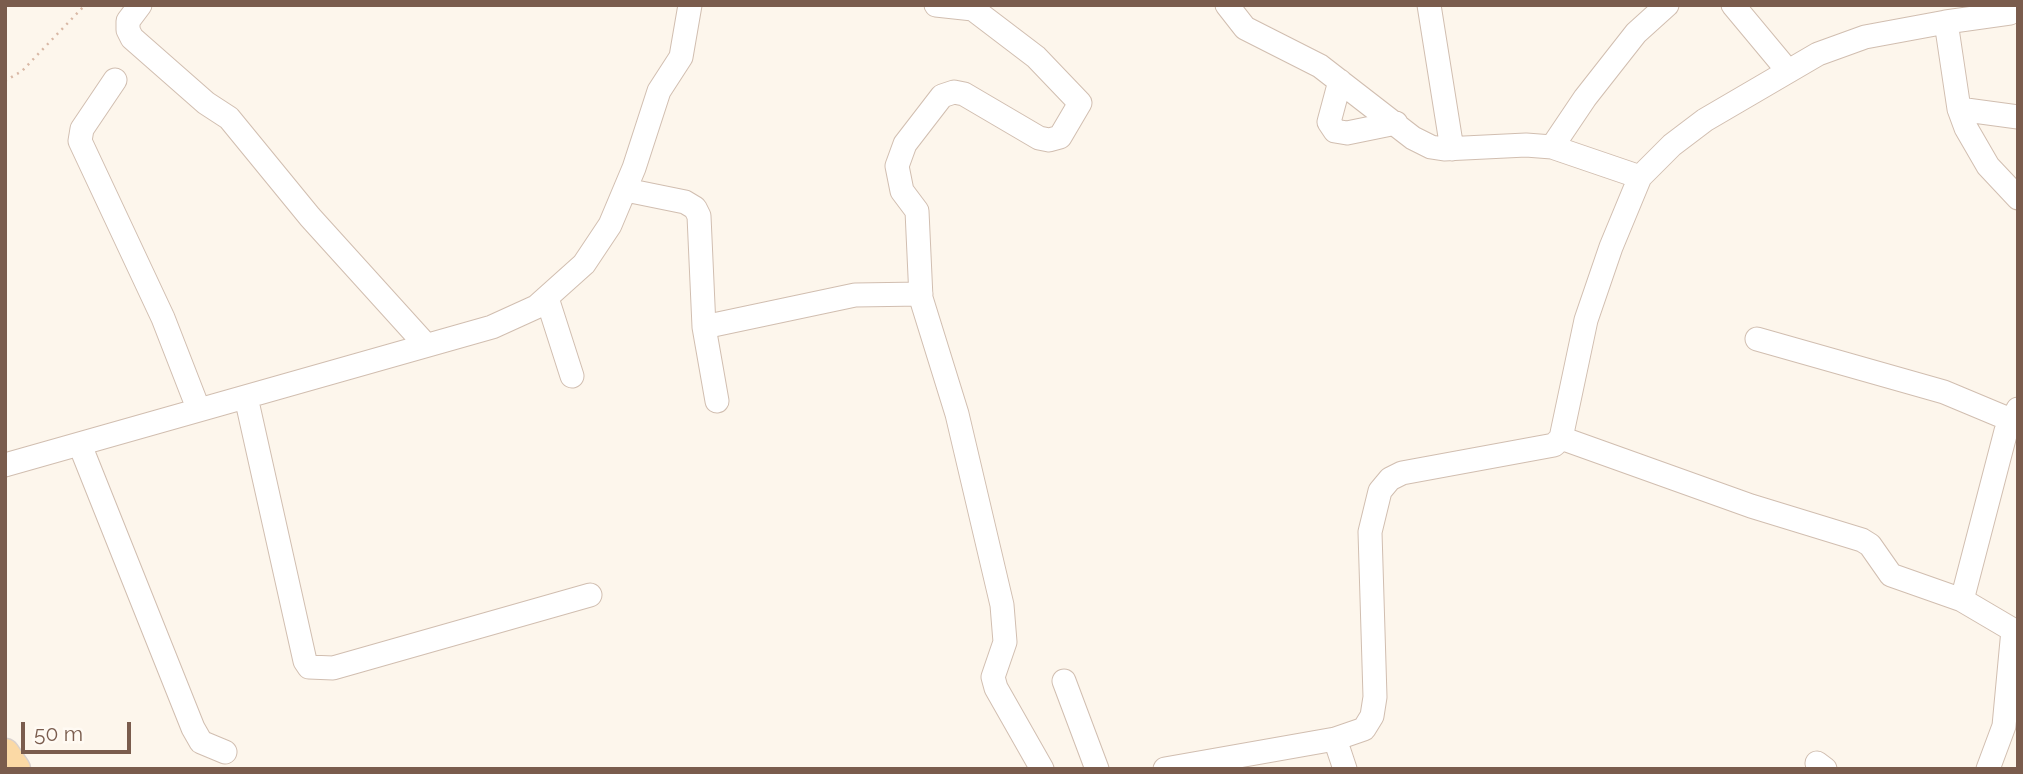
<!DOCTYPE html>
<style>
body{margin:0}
#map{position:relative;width:2023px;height:774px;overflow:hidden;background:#fdf6ec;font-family:Raleway,sans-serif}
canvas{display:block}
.frame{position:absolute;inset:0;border:7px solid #7a5c4d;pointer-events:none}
.scale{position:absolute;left:21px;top:722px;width:110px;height:32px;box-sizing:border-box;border:4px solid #7a5c4d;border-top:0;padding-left:9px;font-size:21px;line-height:24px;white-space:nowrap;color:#7a5c4d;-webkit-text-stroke:5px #fffaf3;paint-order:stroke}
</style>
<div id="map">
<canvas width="2023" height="774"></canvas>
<div class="frame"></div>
<div class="scale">50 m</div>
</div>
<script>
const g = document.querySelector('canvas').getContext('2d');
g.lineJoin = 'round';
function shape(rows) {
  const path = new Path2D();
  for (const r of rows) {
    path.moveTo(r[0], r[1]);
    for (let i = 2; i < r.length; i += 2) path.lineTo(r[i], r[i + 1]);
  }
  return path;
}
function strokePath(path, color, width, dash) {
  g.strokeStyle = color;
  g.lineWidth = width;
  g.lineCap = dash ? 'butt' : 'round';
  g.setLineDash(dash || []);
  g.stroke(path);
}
const minor = shape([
 [140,5,128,21,128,30,132,38,206,103,229,118,310,217,425,344],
 [936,5,973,9,975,5],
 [1227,5,1245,28,1320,66,1413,138,1431,147,1444,149,1526,145,1552,147,1640,177],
 [1429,5,1452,149],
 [1733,5,1788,71],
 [2018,7,2010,13,1946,22,1959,109,1966,128,1988,166,2018,198],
 [973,9,1036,57,1080,103,1060,137,1049,140,1039,138,964,94,954,92,942,96,905,144,897,166,902,191,917,211,921,298,957,414,1002,605,1005,642,993,677,996,688,1042,769],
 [115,80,82,129,80,141,163,318,198,408],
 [1340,81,1329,122,1335,131,1347,133,1396,123],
 [1959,109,2018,117],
 [1552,147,1585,98,1636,33,1667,5],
 [626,190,685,202,695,208,699,216,704,327,717,401],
 [547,298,572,376],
 [704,327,855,295,921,294],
 [1757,339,1944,392,2011,420],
 [246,397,305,661,309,667,333,668,590,595],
 [1561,438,1751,506,1862,540,1870,545,1891,575,1962,600],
 [80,445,193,728,201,742,225,752],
 [5,465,492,327,536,307,584,264,610,225,634,168,659,91,681,57,690,5],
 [1064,681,1097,769],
 [1335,739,1345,769],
 [1817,763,1825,769],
 [1165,769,1335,739,1364,729,1372,716,1375,697,1370,532,1380,491,1390,479,1402,473,1554,445,1561,438,1586,320,1611,247,1640,177,1672,145,1705,120,1818,54,1865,37,1946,22],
 [1988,769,2004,726,2013,630,1962,600,2006,431,2018,409]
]);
const major = shape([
 [5,753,16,769]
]);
strokePath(minor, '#d1beb0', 25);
strokePath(major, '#dad1cd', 31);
strokePath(shape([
 [5,81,22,71,85,5]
]), '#d9b8a5', 2.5, [2, 5]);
strokePath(minor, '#fff', 23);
strokePath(major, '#fbd9a5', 28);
</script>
